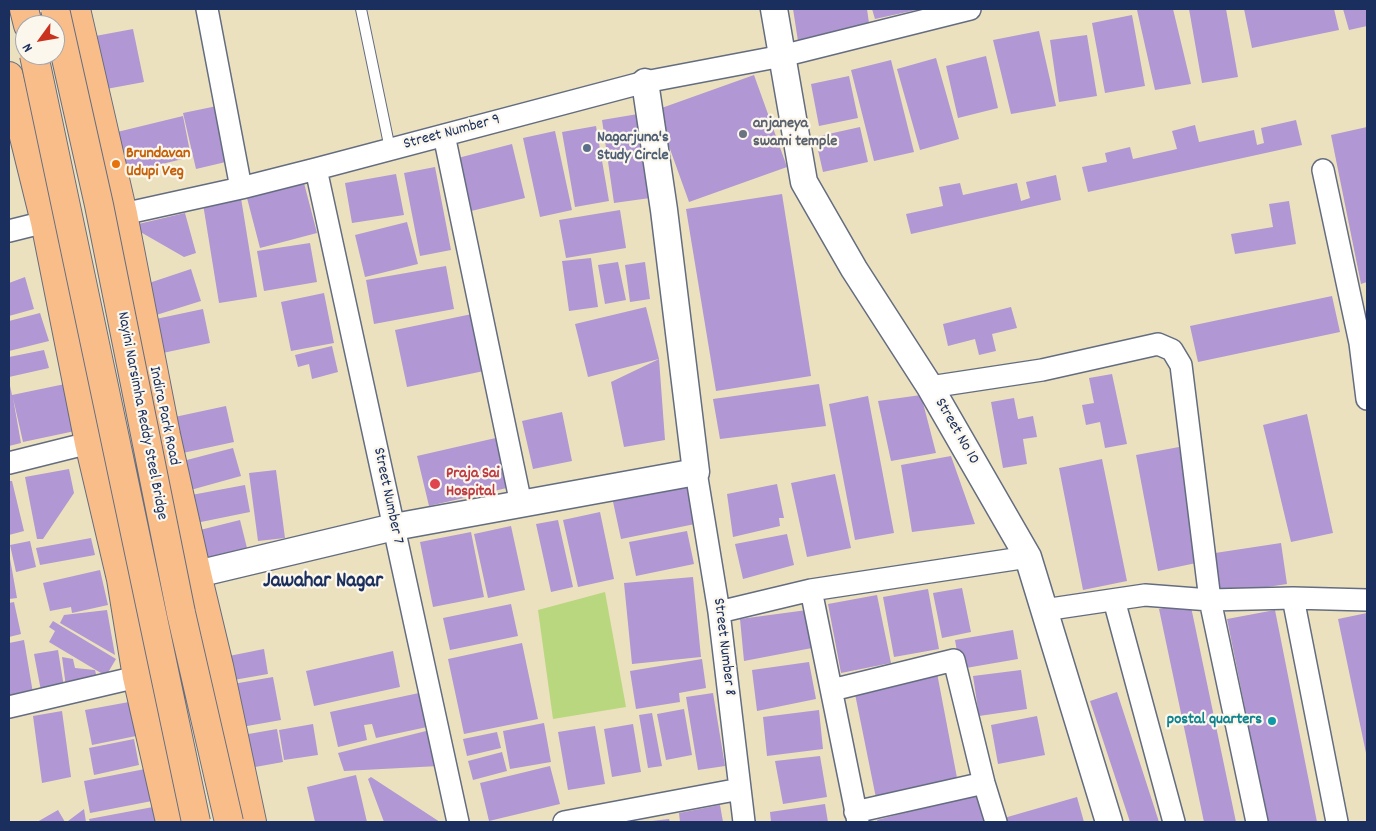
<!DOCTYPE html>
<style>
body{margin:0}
#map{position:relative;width:1376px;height:831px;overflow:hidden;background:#ece1bf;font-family:Dekko,sans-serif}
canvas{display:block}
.frame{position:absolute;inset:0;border:10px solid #1b2f5e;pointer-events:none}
.north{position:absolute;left:15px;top:15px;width:50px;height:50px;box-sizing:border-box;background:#fbf7ec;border:1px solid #a1a7b3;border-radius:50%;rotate:238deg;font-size:14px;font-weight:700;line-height:20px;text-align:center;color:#1b2f5e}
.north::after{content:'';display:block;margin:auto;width:18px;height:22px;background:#c8321e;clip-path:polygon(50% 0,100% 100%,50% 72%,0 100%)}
</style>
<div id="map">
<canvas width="1376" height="831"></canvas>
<div class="frame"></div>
<div class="north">N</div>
</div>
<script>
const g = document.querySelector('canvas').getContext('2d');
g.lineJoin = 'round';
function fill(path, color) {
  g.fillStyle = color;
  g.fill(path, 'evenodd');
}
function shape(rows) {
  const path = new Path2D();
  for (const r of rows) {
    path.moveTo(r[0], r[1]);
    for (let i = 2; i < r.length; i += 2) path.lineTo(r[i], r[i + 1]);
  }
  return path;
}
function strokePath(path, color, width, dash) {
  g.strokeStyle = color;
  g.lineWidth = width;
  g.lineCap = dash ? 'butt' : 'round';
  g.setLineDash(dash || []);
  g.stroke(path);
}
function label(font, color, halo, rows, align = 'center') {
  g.font = font + ' Dekko,sans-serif';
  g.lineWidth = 4.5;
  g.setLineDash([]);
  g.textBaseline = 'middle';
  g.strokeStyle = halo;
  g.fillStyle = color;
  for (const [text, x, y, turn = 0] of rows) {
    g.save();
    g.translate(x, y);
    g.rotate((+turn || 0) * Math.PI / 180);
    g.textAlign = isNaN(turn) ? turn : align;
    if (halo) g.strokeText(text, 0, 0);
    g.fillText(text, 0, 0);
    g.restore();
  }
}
fill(shape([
 [605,592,626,707,553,719,538,610]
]), '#b8d77e');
fill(shape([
 [793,9,867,9,869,23,798,41],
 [872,9,916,9,916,10,875,19],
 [1144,9,1173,9,1191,84,1155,90,1137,10],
 [1189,9,1226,9,1238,77,1202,83],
 [1244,9,1334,9,1339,30,1252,48],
 [1343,9,1367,9,1367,26,1349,30],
 [1132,15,1145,86,1105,93,1092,23],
 [133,29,144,82,101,90,90,37],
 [1039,31,1056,106,1011,114,993,40],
 [1087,35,1097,96,1059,102,1050,40],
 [986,56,998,108,958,118,946,66],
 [936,58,959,139,920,150,897,69],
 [891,60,914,152,874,161,851,70],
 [754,75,787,167,689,202,656,110],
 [849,76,858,118,819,126,811,84],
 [217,106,230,161,196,169,183,113],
 [638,114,650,198,614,203,602,120],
 [183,116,191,157,116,175,109,134],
 [1296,120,1302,145,1088,192,1082,167,1107,162,1105,153,1130,147,1133,159,1177,149,1172,131,1195,125,1199,142,1254,130,1257,145,1264,143,1261,128],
 [596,126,609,201,575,207,562,132],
 [860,127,868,162,823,172,815,137],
 [1367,127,1367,282,1361,284,1331,135],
 [555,131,572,210,540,217,523,138],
 [512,144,525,198,467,212,454,159],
 [435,167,451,250,420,256,404,173],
 [396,174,404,215,352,223,345,183],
 [1056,175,1061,200,911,234,906,214,943,206,939,187,960,183,963,195,1017,183,1021,201,1030,198,1026,182],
 [304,183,317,233,260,248,247,198],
 [782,194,811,376,716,391,686,209],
 [241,198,257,297,219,303,203,204],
 [1289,201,1296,244,1235,254,1231,234,1273,227,1269,204],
 [620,210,626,248,566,258,559,220],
 [185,213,196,253,184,257,130,226],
 [407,222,418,264,365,277,355,235],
 [310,243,317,282,264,291,257,251],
 [591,258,598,307,569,311,562,261],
 [618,262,626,300,605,304,598,265],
 [645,262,650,299,630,302,625,265],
 [446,266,454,309,374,324,366,280],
 [191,269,201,301,153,316,143,285],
 [25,277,34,309,9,316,9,283],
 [324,293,334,343,291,351,281,302],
 [1332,296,1340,332,1198,362,1190,326],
 [646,307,659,359,588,377,575,324],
 [1011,307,1017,328,992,334,996,351,979,355,975,339,948,346,943,324],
 [203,309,210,343,158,354,151,320],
 [40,313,49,341,9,351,9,321],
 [472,314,484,371,407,387,395,330],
 [332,346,338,372,312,379,309,364,298,367,295,355],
 [44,350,49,368,9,377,9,357],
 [659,359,665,440,624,447,611,382],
 [1112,374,1127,444,1105,448,1100,422,1086,425,1082,405,1094,403,1089,378],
 [9,381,12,395,65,384,75,431,23,442,13,398,21,443,9,446],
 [819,384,826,426,720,439,713,399],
 [921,395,936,453,891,461,878,401],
 [868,396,894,533,855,540,829,404],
 [1014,398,1018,419,1033,416,1037,437,1023,439,1027,464,1003,468,991,402],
 [226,406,234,442,178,454,170,418],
 [562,412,572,461,533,469,522,421],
 [1307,414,1333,533,1291,542,1263,425],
 [500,437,511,487,429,506,417,456],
 [1179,447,1201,562,1158,571,1136,455],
 [233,448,241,476,187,491,179,462],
 [951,456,975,524,912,532,901,465],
 [1102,459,1127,581,1083,590,1059,468],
 [69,469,74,493,43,539,37,539,25,477],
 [276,470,285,538,258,541,249,473],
 [835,474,851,548,807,557,791,483],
 [9,481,12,481,24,531,9,535],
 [691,481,700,523,621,539,612,497],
 [777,484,784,518,779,518,780,526,733,537,727,494],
 [245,485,250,512,191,524,186,496],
 [600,512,614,579,578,587,563,520],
 [240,520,247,548,200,559,192,532],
 [558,520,573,587,551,592,536,524],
 [511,526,525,590,488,598,474,534],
 [687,531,694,564,636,576,629,542],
 [471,532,484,597,433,607,420,542],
 [787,534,794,565,743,579,735,544],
 [91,538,95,555,40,565,36,548],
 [30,541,36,567,16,572,10,545],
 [1281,543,1287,584,1221,594,1215,553],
 [9,553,17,598,9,599],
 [100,570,108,605,72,613,71,607,50,611,43,583],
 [693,577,701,657,632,664,624,583],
 [962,588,971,632,942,638,933,593],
 [928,589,939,649,894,657,883,597],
 [877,595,891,663,841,673,828,604],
 [14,602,21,634,9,637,9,603],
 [1190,602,1236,822,1204,822,1159,609],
 [511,604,518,636,450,650,443,618],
 [107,610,115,655,60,623,64,615],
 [807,610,812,648,744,661,740,619],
 [1275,610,1317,822,1268,822,1227,619],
 [1367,613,1367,753,1366,753,1338,619],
 [53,621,116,659,106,676,49,642,55,631,49,627],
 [1013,630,1018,659,960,669,955,640],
 [24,640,33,693,10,697,9,688,9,643],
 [522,643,538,719,464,734,448,659],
 [264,649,268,674,228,681,224,657],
 [58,650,64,687,41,691,34,654],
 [393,651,400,687,314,706,306,671],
 [62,657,73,659,75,668,95,670,98,683,66,687],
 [702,659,706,688,679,693,680,702,636,709,630,671],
 [809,662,816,699,757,711,752,670],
 [1021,670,1027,709,979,716,973,676],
 [937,673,958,783,876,798,854,689],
 [273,677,281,720,236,728,227,685],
 [1117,692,1159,822,1130,822,1090,701],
 [419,693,427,727,376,738,372,724,364,725,367,740,338,747,330,712],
 [713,693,725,766,698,770,686,697],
 [129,702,136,736,92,745,85,710],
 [684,709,692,755,666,760,657,714],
 [819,710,823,749,767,756,763,717],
 [62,711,71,777,42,783,33,716],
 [652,713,662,766,648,768,639,715],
 [1037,716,1045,755,998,764,991,725],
 [544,723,551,762,510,769,503,731],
 [313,724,318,755,284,760,279,730],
 [633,724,641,772,612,777,604,729],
 [595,726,605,784,568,790,558,732],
 [277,729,283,762,244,769,237,736],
 [430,730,439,766,344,771,338,753],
 [497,732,501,748,467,756,463,739],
 [134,739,139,765,94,775,89,748],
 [502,752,507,771,473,780,468,761],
 [820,756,827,797,783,804,775,761],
 [550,766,560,804,489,821,480,783],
 [145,769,152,801,90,813,84,781],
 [356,775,367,822,315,822,307,787],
 [371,777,440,822,384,822,368,779],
 [983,792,991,822,878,822,877,820],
 [1077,797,1084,822,1006,822,1004,818],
 [825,804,828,822,771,822,770,812],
 [720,805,723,822,680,822,679,813],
 [153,807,156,822,90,822,89,819],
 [84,809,86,822,69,822,68,821],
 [58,810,65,822,37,822],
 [669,819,670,822,652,822,652,821]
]), '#b197d4');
const service = shape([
 [361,9,390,149]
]);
const minor = shape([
 [207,9,241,188],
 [444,135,521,504],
 [316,169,458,822],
 [1323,170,1360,343,1367,399],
 [123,214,241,188,316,169,645,82,782,56,970,9],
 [9,231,45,222],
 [930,387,1042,370,1158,344,1172,350,1181,365,1210,600,1257,822],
 [9,463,89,443],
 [696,472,719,612,744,822],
 [811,590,1028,557],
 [1293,598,1337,822],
 [1114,600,1174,822],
 [1044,610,1145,595,1210,600,1293,598,1367,600],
 [719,612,811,590,858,822],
 [832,690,954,660,984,783,996,822],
 [9,707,137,677],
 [855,812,984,783],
 [564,822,740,789]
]);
const tertiary = shape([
 [774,9,804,182,854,269,930,387,1028,557,1109,822],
 [197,574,394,527,696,472,664,210,645,82]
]);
const primary = shape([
 [24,9,28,25],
 [76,9,123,214,166,435,197,574,219,666,252,822],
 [9,76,45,222,89,443,121,579,137,677,170,822]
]);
strokePath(service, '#646d80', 12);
strokePath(minor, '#646d80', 24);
strokePath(tertiary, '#646d80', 29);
strokePath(primary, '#646d80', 30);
strokePath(service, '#fff', 10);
strokePath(minor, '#fff', 21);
strokePath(tertiary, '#fff', 26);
strokePath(primary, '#f8bd89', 28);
const primaryBridge = shape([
 [55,9,99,205,181,613,229,822],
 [34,55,196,822]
]);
strokePath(primaryBridge, '#646d80', 30, []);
strokePath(primaryBridge, '#f8bd89', 28);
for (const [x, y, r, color] of [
 [743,134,5,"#6b7280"],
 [587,148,5,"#5c6f8a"],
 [116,164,5,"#e8710a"],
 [435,484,6,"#e0444e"],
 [1272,721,5,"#0f9aa8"]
]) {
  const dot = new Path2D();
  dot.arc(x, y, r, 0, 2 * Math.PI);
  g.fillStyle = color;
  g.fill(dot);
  strokePath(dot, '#fbf7ec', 2);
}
label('bold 16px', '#5b616d', '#fbf7ec', [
 ["anjaneya",753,125],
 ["swami temple",753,143]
], 'left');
label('16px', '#1b2f5e', '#fbf7ec', [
 ["Street Number 9",452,133,-15],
 ["Nayini Narsimha Reddy Steel Bridge",141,416,79],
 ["Indira Park Road",163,416,78],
 ["Street No 10",956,432,60],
 ["Street Number 7",387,496,78],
 ["Street Number 8",723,647,83]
]);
label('bold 16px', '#4e5e75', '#fbf7ec', [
 ["Nagarjuna's",597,139],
 ["Study Circle",597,157]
], 'left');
label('bold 16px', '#c56008', '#fbf7ec', [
 ["Brundavan",126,155],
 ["Udupi Veg",126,173]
], 'left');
label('bold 16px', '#be3a42', '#fbf7ec', [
 ["Praja Sai",446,475],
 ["Hospital",446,493]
], 'left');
label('bold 16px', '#0d838f', '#fbf7ec', [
 ["postal quarters",1262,721]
], 'right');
label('bold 21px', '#1b2f5e', '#fbf7ec', [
 ["Jawahar Nagar",323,583]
]);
</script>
